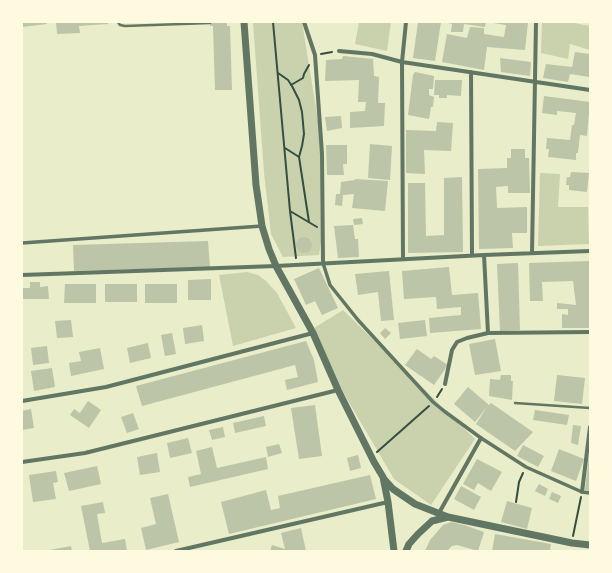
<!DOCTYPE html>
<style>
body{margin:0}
#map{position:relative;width:612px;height:573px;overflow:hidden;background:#e9edc9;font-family:Raleway,sans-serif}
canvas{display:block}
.frame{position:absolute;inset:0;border:23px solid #fefae0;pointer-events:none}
</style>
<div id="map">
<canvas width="612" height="573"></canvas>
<div class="frame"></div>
</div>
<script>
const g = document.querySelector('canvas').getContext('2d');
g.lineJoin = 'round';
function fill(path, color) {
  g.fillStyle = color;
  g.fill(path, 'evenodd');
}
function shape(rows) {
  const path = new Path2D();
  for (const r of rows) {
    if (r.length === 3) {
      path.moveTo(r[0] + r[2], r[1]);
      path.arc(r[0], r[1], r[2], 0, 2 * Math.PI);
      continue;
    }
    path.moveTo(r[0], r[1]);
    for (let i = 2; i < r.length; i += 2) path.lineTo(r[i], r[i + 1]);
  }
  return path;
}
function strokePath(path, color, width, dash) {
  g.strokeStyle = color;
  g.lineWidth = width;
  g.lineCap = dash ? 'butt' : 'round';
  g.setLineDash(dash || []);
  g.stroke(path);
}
fill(shape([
 [253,22,302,22,320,133,321,242,319,255,283,257,271,234,264,173],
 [359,22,391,22,387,51,355,44],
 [542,22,569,22,590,26,590,50,570,44,568,59,541,53],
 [540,173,560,174,558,207,588,207,589,244,538,246],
 [247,272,258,275,266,281,277,293,296,328,233,346,219,275],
 [343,310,475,439,431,505,394,479,340,387,314,328]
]), '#cad2ad');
fill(shape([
 [22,22,46,22,47,24,22,27],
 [56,22,108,22,108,24,79,26,80,33,57,34],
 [210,22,227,22,227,26,230,26,232,90,215,90,213,26,210,26],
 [418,22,441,22,435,61,413,58],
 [444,22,486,22,485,27,464,24,463,32,451,32,452,24],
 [493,22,528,22,525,50,487,47,484,70,442,62,447,34,467,38,470,27,484,28,484,34,504,37,506,25,493,23],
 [575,52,590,54,590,77,570,74,568,82,543,78,546,64,572,67],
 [343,56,373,59,374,76,379,77,378,103,385,103,384,126,350,128,350,112,365,111,366,102,358,102,359,80,325,81,326,60,342,59],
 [500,58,531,62,530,76,501,72],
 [415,72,434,76,433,89,429,89,429,95,434,97,433,107,431,107,429,119,408,115,413,75],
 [435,80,462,80,461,96,447,95,447,98,439,98,439,95,434,95],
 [544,96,590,102,587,136,580,135,578,153,576,153,576,160,548,157,549,149,546,149,547,138,570,140,572,125,574,125,576,113,557,111,557,115,542,113],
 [341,116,342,128,327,131,325,117],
 [437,122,453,123,451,151,424,150,425,174,406,173,406,130,436,131],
 [370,144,392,146,390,180,368,178],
 [326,145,347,145,347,164,343,164,344,175,327,175],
 [511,149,525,149,525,158,529,158,530,193,508,193,508,186,496,187,497,208,527,207,527,233,512,233,513,248,479,249,478,169,507,168,507,158,511,158],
 [571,172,589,173,587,192,569,190,569,185,566,185,567,177,570,177],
 [462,177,463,252,408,253,408,183,425,183,426,236,444,235,444,178],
 [355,179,388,181,385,211,352,208,354,194,343,195,342,206,335,205,336,194,340,194,341,182,355,180],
 [362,218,363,224,354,225,353,219],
 [353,225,355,239,358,239,359,257,338,258,334,226],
 [304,245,8],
 [208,241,210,267,74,271,73,245],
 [590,261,590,328,562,328,562,314,568,315,568,309,557,309,557,303,576,305,573,281,542,282,543,301,530,301,529,263],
 [518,263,520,330,500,331,497,264],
 [449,267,452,295,478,293,481,329,430,333,429,318,461,315,461,307,437,309,436,297,404,299,402,271],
 [319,268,338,308,322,315,315,301,306,305,294,279],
 [389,271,394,320,381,321,378,292,358,295,355,274],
 [211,279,211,300,188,300,188,280],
 [30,282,40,282,40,287,48,286,49,299,22,299,22,288,30,288],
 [65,284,96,284,96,303,64,303],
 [105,284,137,284,137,302,105,302],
 [145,284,177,284,177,303,145,303],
 [71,320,73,337,57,338,55,321],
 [425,320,427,336,400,339,398,323],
 [202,325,204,341,185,344,183,328],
 [385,328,391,333,385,339,380,333],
 [172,333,176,354,165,356,161,335],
 [495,339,501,371,475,375,469,344],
 [306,341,314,360,318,382,287,390,285,380,298,377,295,365,142,406,136,386],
 [148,343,151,358,130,363,127,348],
 [47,346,49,363,33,365,31,348],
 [100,348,104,369,71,376,69,363,81,361,79,352],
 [417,349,431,359,434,356,448,365,434,385,405,365],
 [52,368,55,387,34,391,31,371],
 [501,375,511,375,511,381,513,381,512,400,489,396,490,379,500,380],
 [557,375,585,378,582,404,554,401],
 [468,387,489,405,491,403,533,432,515,451,476,424,487,407,475,422,454,404],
 [88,401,101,410,89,428,70,415,74,409,80,413],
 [315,405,322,456,299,459,291,408],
 [31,409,34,428,22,430,22,411],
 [535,410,569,415,567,425,533,420],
 [133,413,139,429,127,433,121,417],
 [264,416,266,426,235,433,233,423],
 [573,425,581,426,578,445,571,443],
 [223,427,225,437,212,440,209,430],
 [188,438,192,453,170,458,167,443],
 [279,444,282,453,268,457,266,447],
 [523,445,544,456,538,467,517,456],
 [212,447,217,468,266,457,268,469,190,487,188,477,201,474,196,451],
 [559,449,584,459,576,481,551,471],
 [157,453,160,472,140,475,137,457],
 [589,454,590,454,590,491,585,490],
 [358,455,361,468,350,471,347,458],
 [477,459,502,472,491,491,478,483,474,490,463,484],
 [97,466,101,484,69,491,64,473],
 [56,471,58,482,53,483,56,499,33,502,29,475],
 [370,475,376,499,229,534,221,502,266,490,271,510,280,508,278,496],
 [539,484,548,489,545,496,535,491],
 [461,486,481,497,474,510,454,499],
 [552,492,561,496,558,503,549,499],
 [168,494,179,542,146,550,141,528,156,524,150,498],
 [507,501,532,508,527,529,501,522],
 [103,502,105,513,97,514,102,543,125,539,127,551,90,551,81,506],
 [451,522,464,525,484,532,478,551,457,545,452,546,447,551,425,551,430,540,443,525],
 [301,528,306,551,270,551,272,545,285,549,281,533],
 [495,534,551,544,550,551,492,551],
 [71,546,72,551,50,551,50,550]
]), '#bcc5a7');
strokePath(shape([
 [273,22,290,211,296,258],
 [321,54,332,52],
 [278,73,288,80,292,86,299,100,302,112,304,134,302,146,299,157],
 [291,85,303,78,304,74,309,65],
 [285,148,299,157,309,222],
 [290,211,317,227],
 [437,397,442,389],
 [377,452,429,406],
 [516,502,519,482,523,473],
 [573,536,581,497]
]), '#344e41', 2);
strokePath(shape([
 [118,22,120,25,125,26,210,23],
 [515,403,590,408]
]), '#617663', 2.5);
strokePath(shape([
 [22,243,262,226],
 [323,263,330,285,358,320,433,402,444,411,481,438,526,467,582,492,590,493]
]), '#617663', 3.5);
strokePath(shape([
 [304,22,315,55,322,154,323,263],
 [339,51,372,54,402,62,590,90],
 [471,72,472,256],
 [532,253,536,22],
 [403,259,402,62,406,22],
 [22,275,276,266,484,255,590,251],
 [488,333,590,332],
 [445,384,452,350,457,342,467,338,488,333,484,255],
 [22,401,106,387,313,333],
 [22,462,85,453,338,390],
 [582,492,590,427],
 [439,513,481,438],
 [176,551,388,502]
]), '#617663', 4);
strokePath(shape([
 [244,22,256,185,262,226,269,249,276,266,313,333,338,390,374,462,383,477,388,502,394,551],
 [384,479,393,489,415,504,448,517,572,543,590,545],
 [406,551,409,544,418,534,432,521,448,517]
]), '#617663', 7);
</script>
